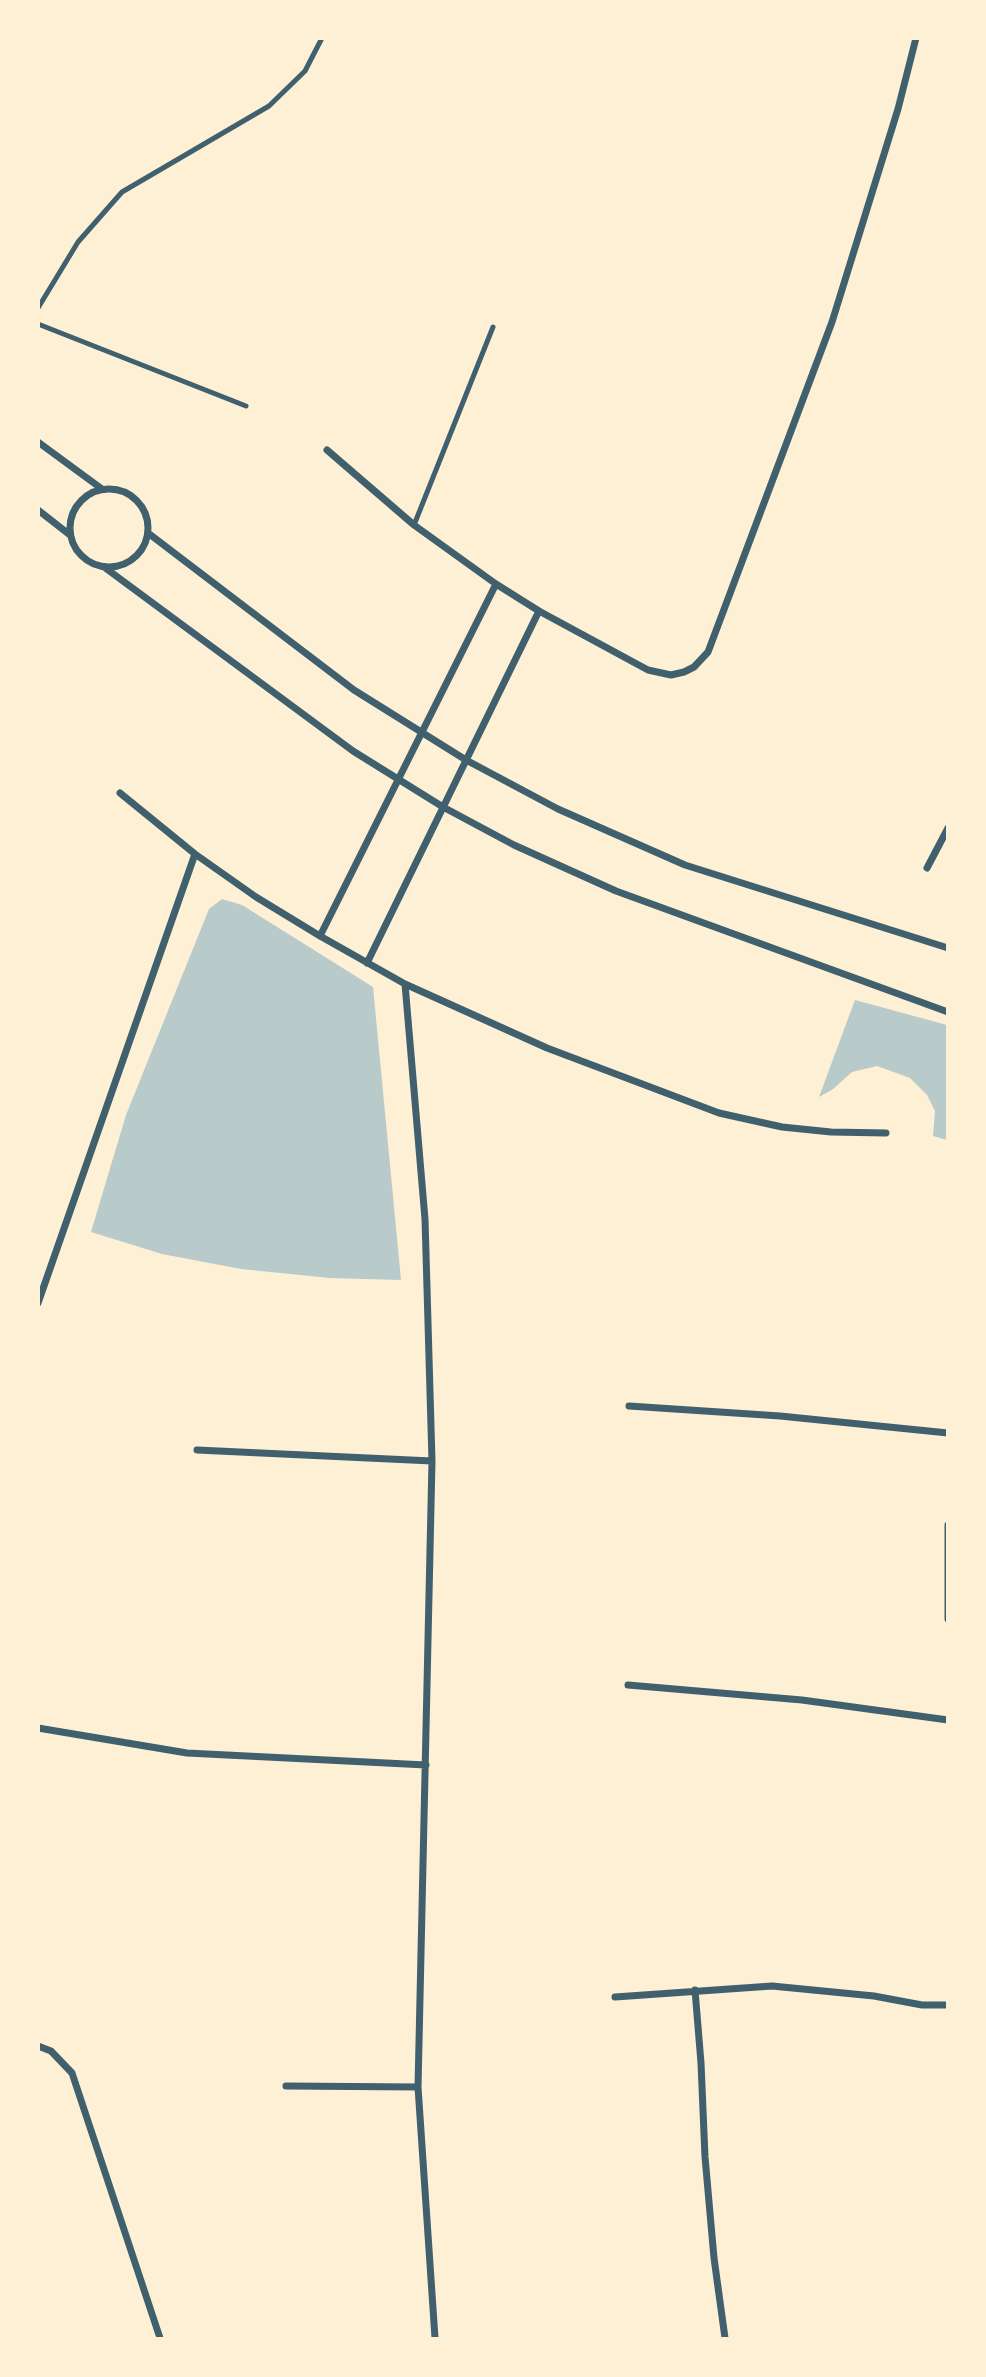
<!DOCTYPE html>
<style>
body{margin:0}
#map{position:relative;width:986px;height:2377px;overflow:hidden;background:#fdf0d5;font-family:"Space Grotesk",sans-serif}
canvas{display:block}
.frame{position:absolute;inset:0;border:40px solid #fdf0d5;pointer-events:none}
</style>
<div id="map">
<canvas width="986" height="2377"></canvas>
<div class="frame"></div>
</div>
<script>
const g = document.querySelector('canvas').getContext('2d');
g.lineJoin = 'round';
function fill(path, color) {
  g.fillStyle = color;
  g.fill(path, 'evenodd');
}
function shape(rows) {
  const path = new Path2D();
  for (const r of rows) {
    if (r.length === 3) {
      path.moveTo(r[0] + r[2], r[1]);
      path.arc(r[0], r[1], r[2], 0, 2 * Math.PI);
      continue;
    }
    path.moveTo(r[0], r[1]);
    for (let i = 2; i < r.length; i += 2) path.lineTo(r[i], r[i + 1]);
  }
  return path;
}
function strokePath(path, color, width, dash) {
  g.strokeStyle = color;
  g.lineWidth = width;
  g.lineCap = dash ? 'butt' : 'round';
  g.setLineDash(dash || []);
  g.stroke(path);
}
fill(shape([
 [222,899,242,905,373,987,401,1280,330,1278,241,1269,162,1254,91,1232,126,1115,209,909],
 [855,1000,947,1025,947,1140,933,1136,935,1111,927,1095,910,1078,877,1066,852,1072,833,1089,819,1097]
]), '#b9caca');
strokePath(shape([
 [38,308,78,242,122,192,269,106,305,71,322,38],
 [38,324,246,406],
 [414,525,493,327]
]), '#3f606c', 5);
strokePath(shape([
 [38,442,102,489],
 [327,450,414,525,496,584,539,611,648,670,671,675,684,672,694,667,708,652,832,322,898,109,916,38],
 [109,528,39],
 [38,510,70,535],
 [148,533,354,690,466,760,558,809,685,865,948,948],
 [104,567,353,751,443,807,514,845,616,891,948,1012],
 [120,793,195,854,256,897,320,936,405,984,547,1048,719,1113,782,1127,831,1132,886,1133],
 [927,868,948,828],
 [320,936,496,584],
 [367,963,539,611],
 [405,984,425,1219,432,1461,418,2087,435,2338],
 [38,1303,195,854],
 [629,1406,780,1416,948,1433],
 [197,1450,432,1461],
 [948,1525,948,1619],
 [628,1685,802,1700,948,1720],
 [38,1728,187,1753,426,1765],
 [695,1990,701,2063,705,2157,714,2258,725,2338],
 [615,1997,772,1986,874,1996,922,2005,948,2005],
 [38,2046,51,2051,72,2073,160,2338],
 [286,2086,418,2087]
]), '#3f606c', 7);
</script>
